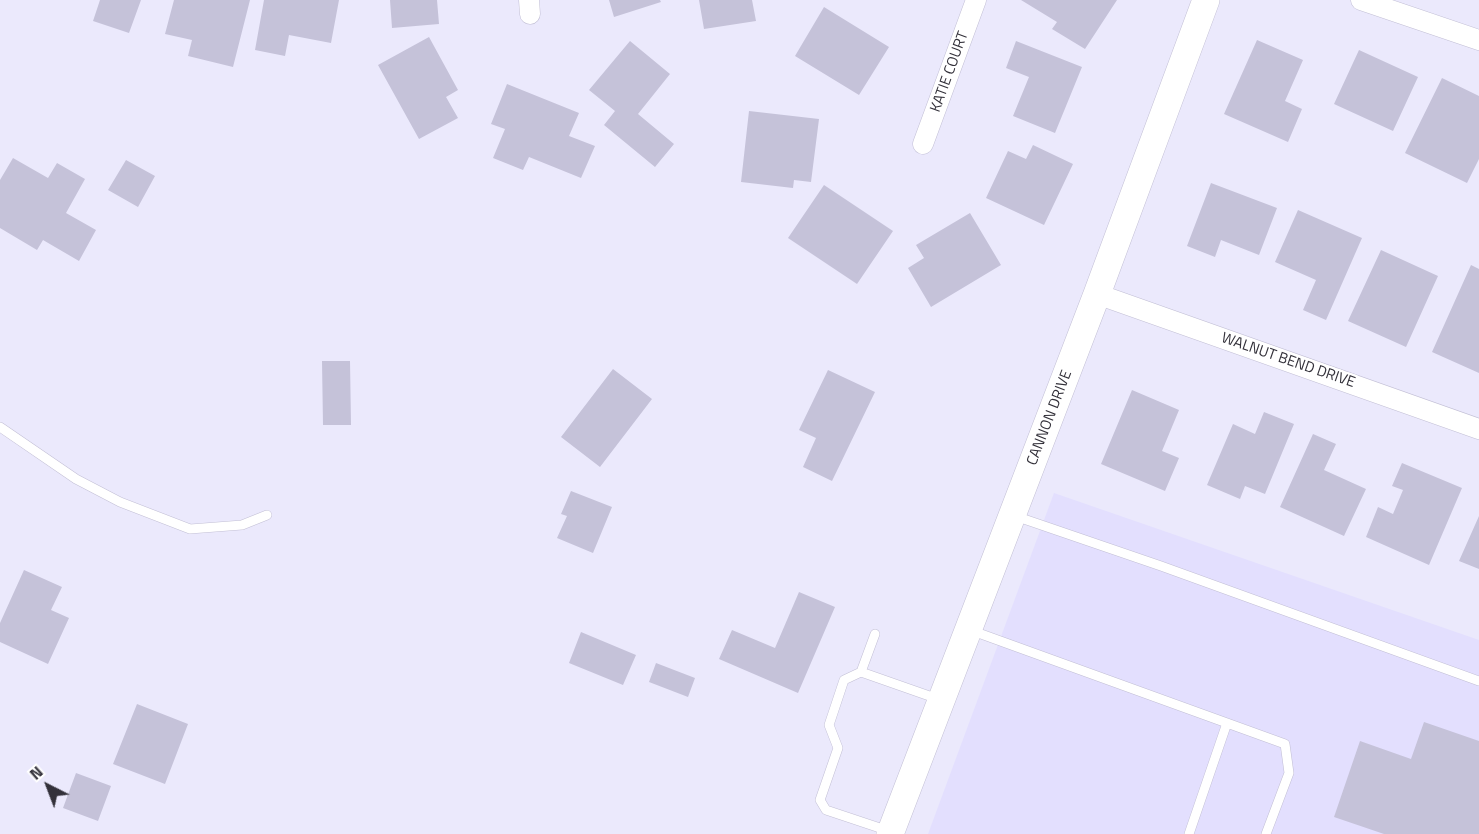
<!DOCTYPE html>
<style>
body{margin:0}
#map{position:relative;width:1479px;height:834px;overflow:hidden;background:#ebe9fc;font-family:"Titillium Web",sans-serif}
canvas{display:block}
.north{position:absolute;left:18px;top:756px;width:60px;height:60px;-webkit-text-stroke:4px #fff;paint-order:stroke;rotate:318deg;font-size:16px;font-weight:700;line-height:24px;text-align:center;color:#33313a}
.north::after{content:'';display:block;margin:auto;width:21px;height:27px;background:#33313a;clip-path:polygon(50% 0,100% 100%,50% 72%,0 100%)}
</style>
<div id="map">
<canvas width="1479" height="834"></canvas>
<div class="north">N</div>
</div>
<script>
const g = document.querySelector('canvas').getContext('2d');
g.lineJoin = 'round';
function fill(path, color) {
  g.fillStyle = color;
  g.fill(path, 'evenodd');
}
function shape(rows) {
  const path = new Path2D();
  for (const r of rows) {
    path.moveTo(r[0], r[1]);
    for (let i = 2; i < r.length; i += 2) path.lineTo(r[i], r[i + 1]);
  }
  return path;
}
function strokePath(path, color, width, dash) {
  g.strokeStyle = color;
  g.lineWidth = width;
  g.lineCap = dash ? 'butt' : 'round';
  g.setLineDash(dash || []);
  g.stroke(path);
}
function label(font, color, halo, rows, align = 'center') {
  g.font = font + ' "Titillium Web",sans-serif';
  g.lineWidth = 4.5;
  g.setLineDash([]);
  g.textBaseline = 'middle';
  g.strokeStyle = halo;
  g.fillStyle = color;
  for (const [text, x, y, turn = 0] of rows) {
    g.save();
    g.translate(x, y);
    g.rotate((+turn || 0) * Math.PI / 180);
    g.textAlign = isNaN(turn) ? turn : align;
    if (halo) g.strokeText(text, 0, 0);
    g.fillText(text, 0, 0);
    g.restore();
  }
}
fill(shape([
 [1054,493,1479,640,1479,834,928,834]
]), '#e3dffe');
fill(shape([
 [100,0,141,0,129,33,93,21],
 [174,0,250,0,233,67,188,56,192,40,165,34],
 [264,0,339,0,331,43,289,35,285,56,255,50],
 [390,0,437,0,439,24,392,28],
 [609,0,660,0,661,2,614,17],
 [699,0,752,0,756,21,704,29],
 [1021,0,1117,0,1085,49,1052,29,1057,22],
 [824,7,889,47,859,95,795,56],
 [429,37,458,90,446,97,458,118,419,139,378,65],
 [1257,40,1303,60,1285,101,1302,109,1288,142,1224,114],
 [630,41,670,74,638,114,674,144,655,167,604,125,615,111,589,90],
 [1016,41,1082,67,1055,133,1013,116,1029,77,1006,68],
 [1359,50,1418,77,1393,131,1334,104],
 [1442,78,1479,96,1479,159,1467,183,1405,153],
 [507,84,579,113,569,136,595,146,581,178,529,157,523,170,493,158,505,129,491,124],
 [749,111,819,119,811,182,794,180,793,188,741,182],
 [1033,145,1073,164,1044,225,986,198,1008,151,1026,159],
 [13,158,48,178,57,163,85,179,66,213,96,230,79,261,43,240,37,250,0,228,0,180],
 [126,160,155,176,138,207,108,190],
 [1211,183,1277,208,1259,255,1221,240,1215,257,1187,246],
 [824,185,893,231,857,284,788,238],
 [1298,210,1362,238,1326,320,1303,310,1316,280,1275,262],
 [970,213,1001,265,931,307,908,268,924,258,916,245],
 [1381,250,1438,276,1406,347,1348,321],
 [1471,265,1479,269,1479,373,1432,352],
 [322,361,350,361,351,425,323,425],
 [613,369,652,399,600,467,561,437],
 [828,370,875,392,832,481,803,467,816,438,799,430],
 [1132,390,1179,410,1162,451,1179,458,1165,491,1101,464],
 [1264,412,1294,424,1265,494,1245,486,1240,499,1207,485,1233,424,1255,434],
 [1313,434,1336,444,1324,470,1366,489,1344,536,1280,507],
 [1402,463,1462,488,1429,565,1366,537,1378,507,1393,514,1403,490,1392,486],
 [571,491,612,507,593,553,557,538,567,516,561,514],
 [1479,516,1479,569,1459,561],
 [24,570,62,587,51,610,69,618,48,664,0,642,0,623],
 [799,592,835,607,798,693,719,659,732,630,775,648],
 [581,632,636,655,623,685,569,663],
 [656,663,695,678,688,697,649,682],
 [137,704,188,724,165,784,113,764],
 [1424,722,1479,741,1479,834,1384,834,1334,817,1360,741,1411,759],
 [76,773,111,786,98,821,63,808]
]), '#c5c2d9');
const lane = shape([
 [0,427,76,479,120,502,190,529,242,525,267,515],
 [1015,516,1161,566,1479,681],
 [970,630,1285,744,1289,773,1266,834],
 [875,634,861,672,844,680,829,725,838,748,820,800,826,810,889,831],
 [861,672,938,699],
 [1189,834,1227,723]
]);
const street = shape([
 [529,0,530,14],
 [1361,0,1479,40],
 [923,144,976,0],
 [1097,294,1479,429]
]);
const secondary = shape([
 [890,834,1097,294,1206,0]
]);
strokePath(lane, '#c2bfd5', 10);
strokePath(street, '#c2bfd5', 21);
strokePath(secondary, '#c2bfd5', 28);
strokePath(lane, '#fff', 9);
strokePath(street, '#fff', 20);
strokePath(secondary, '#fff', 27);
label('15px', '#33313a', '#fff', [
 ["KATIE COURT",950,72,-70],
 ["WALNUT BEND DRIVE",1288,361,19],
 ["CANNON DRIVE",1050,418,-69]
]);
</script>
